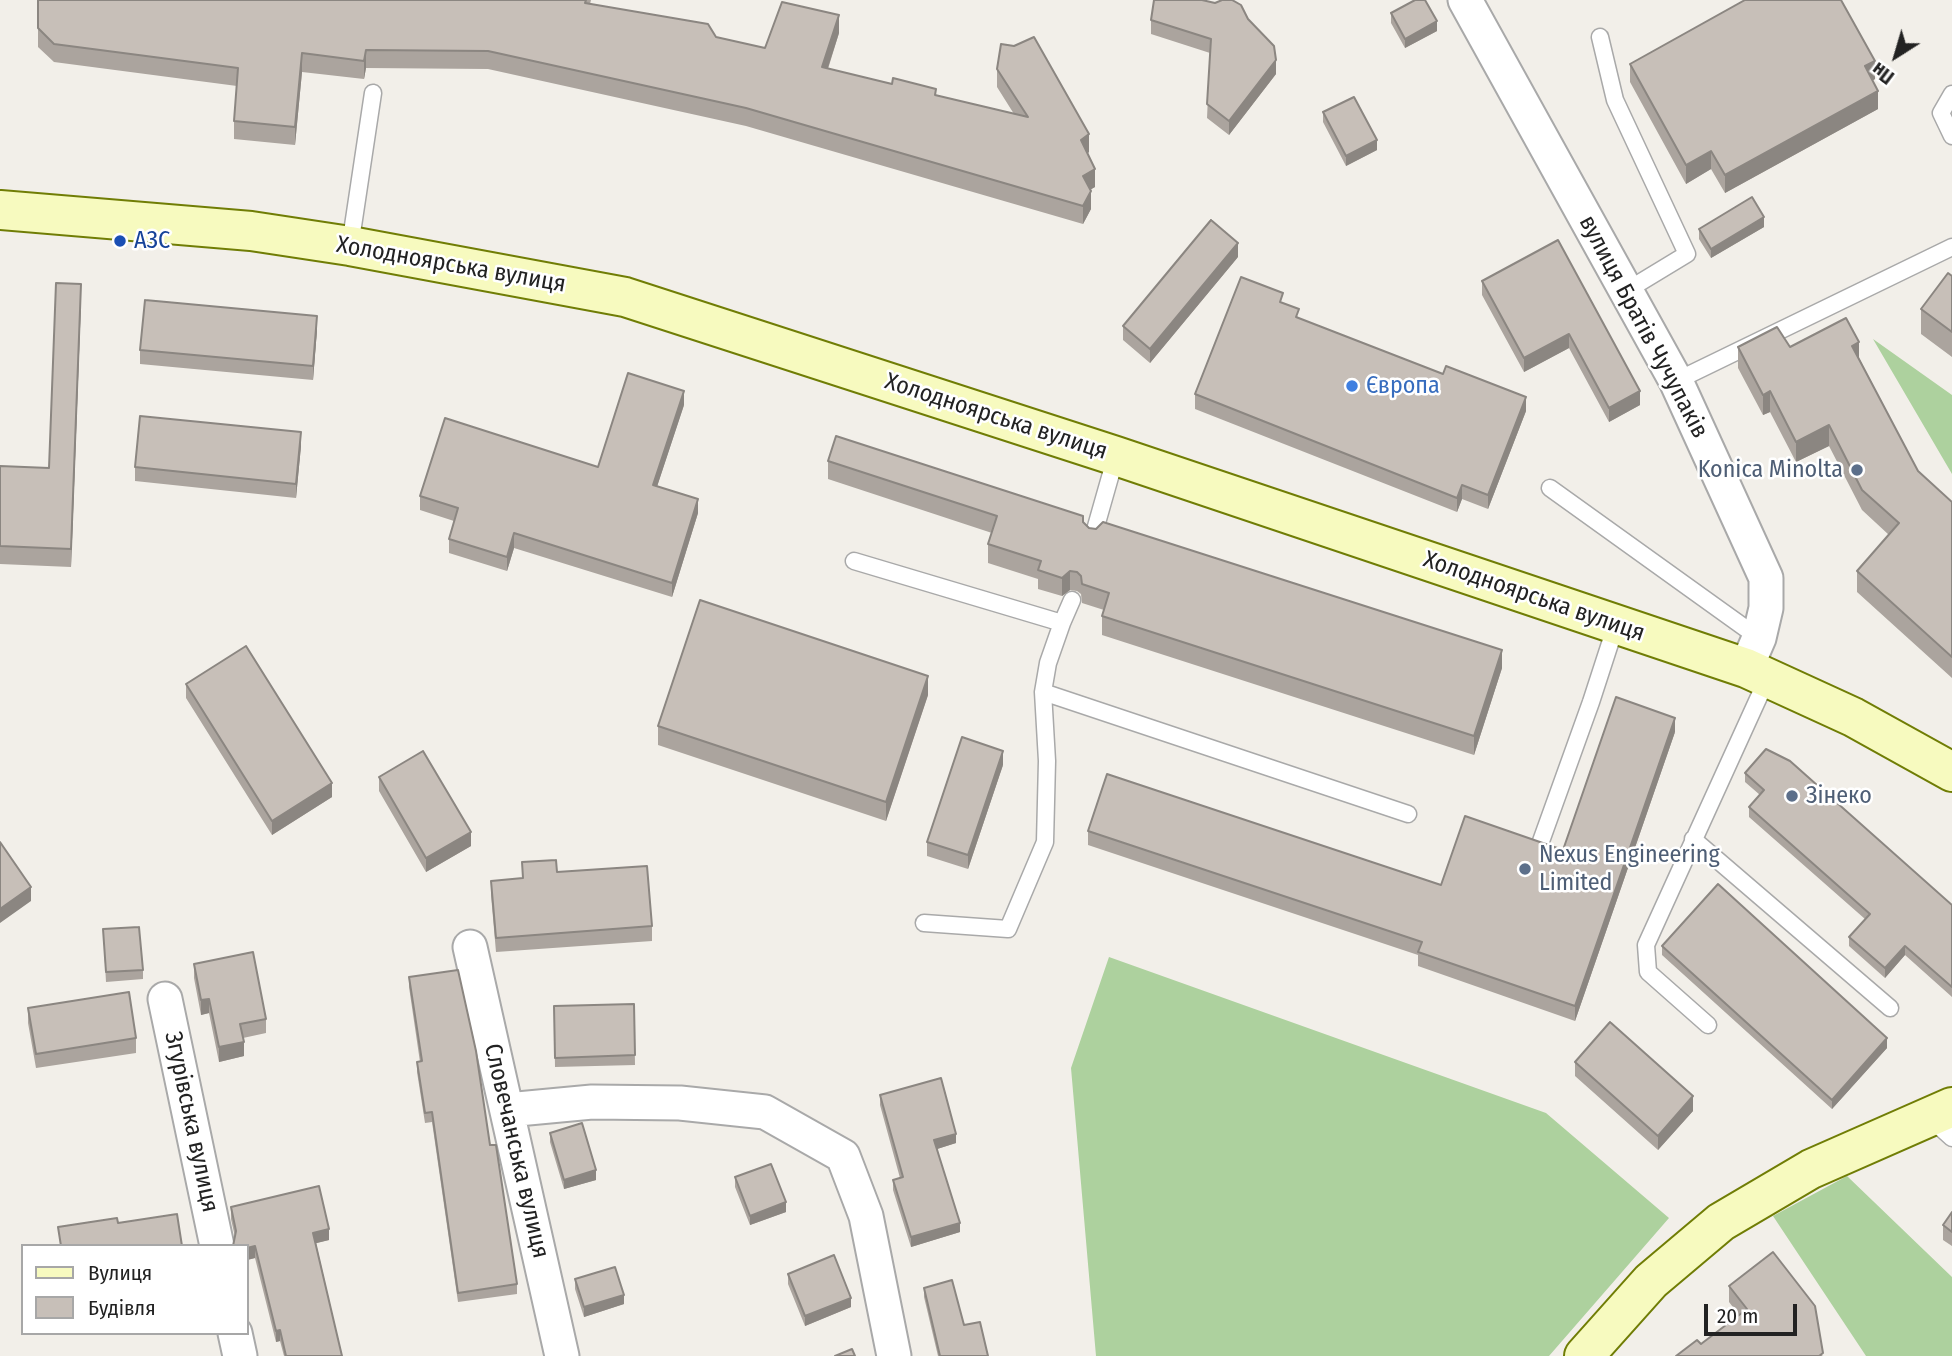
<!DOCTYPE html>
<meta charset="utf-8">
<style>
body{margin:0}
#map{position:relative;width:1952px;height:1356px;overflow:hidden;background:#f2efe9;font-family:"Fira Sans Condensed",sans-serif}
canvas{display:block}
.legend{position:absolute;left:21px;top:1244px;width:228px;height:91px;box-sizing:border-box;background:#fff;border:2px solid #a7a7a7;margin:0;padding:9px 12px;list-style:none;font-size:21px;color:#222}
.legend li{display:flex;align-items:center;gap:14px;height:35px}
.legend b{width:35px;border:2px solid #a7a7a7}
.north{position:absolute;left:1861px;top:21px;width:70px;height:70px;-webkit-text-stroke:5px #fff;paint-order:stroke;rotate:217deg;font-size:19px;font-weight:700;line-height:28px;text-align:center;color:#222}
.north::after{content:'';display:block;margin:auto;width:24px;height:32px;background:#222;clip-path:polygon(50% 0,100% 100%,50% 72%,0 100%)}
.scale{position:absolute;left:1704px;top:1304px;width:93px;height:32px;box-sizing:border-box;border:4px solid #222;border-top:0;padding-left:9px;font-size:21px;line-height:24px;white-space:nowrap;color:#222;-webkit-text-stroke:5px #fff;paint-order:stroke}
</style>
<div id="map">
<canvas width="1952" height="1356"></canvas>
<ul class="legend">
<li><b style="height:9px;background:#f7fabf"></b>Вулиця</li>
<li><b style="height:19px;background:#c7bfb8"></b>Будівля</li>
</ul>
<div class="north">Пн</div>
<div class="scale">20 m</div>
</div>
<script>
const g = document.querySelector('canvas').getContext('2d');
g.lineJoin = 'round';
function fill(path, color) {
  g.fillStyle = color;
  g.fill(path, 'evenodd');
}
function shape(rows) {
  const path = new Path2D();
  for (const r of rows) {
    path.moveTo(r[0], r[1]);
    for (let i = 2; i < r.length; i += 2) path.lineTo(r[i], r[i + 1]);
  }
  return path;
}
function strokePath(path, color, width, dash) {
  g.strokeStyle = color;
  g.lineWidth = width;
  g.lineCap = dash ? 'butt' : 'round';
  g.setLineDash(dash || []);
  g.stroke(path);
}
function label(font, color, halo, rows, align = 'center') {
  g.font = font + ' "Fira Sans Condensed",sans-serif';
  g.lineWidth = 5;
  g.setLineDash([]);
  g.textBaseline = 'middle';
  g.strokeStyle = halo;
  g.fillStyle = color;
  for (const [text, x, y, turn = 0] of rows) {
    g.save();
    g.translate(x, y);
    g.rotate((+turn || 0) * Math.PI / 180);
    g.textAlign = isNaN(turn) ? turn : align;
    if (halo) g.strokeText(text, 0, 0);
    g.fillText(text, 0, 0);
    g.restore();
  }
}
fill(shape([
 [1873,339,1952,395,1952,474],
 [1109,957,1546,1113,1669,1218,1549,1356,1096,1356,1071,1068],
 [1847,1176,1952,1277,1952,1356,1866,1356,1773,1216]
]), '#add19e');
const lane = shape([
 [1600,37,1615,100,1687,254,1626,291],
 [1952,94,1941,113,1952,136],
 [350,246,373,93],
 [1676,381,1952,247],
 [1550,488,1759,638],
 [1093,537,1116,456],
 [854,561,1062,623],
 [1043,692,1408,814],
 [1693,839,1890,1008],
 [1540,844,1591,702,1616,625],
 [924,923,1008,929,1045,842,1047,761,1043,692,1048,663,1062,623,1072,600],
 [1708,1025,1648,972,1646,945,1768,677],
 [1931,1119,1952,1138]
]);
const street = shape([
 [1465,0,1676,381,1766,578,1766,608,1759,638,1746,668],
 [470,947,562,1356],
 [165,999,217,1246],
 [507,1110,592,1102,680,1103,765,1112,843,1156,866,1216,894,1356],
 [235,1333,240,1356]
]);
const secondary = shape([
 [0,210,251,231,350,246,625,297,1116,456,1746,668,1853,717,1952,772],
 [1584,1356,1651,1281,1721,1222,1811,1169,1952,1107]
]);
strokePath(lane, '#a9a9a9', 19);
strokePath(street, '#a9a9a9', 37);
strokePath(secondary, '#707d05', 42);
strokePath(lane, '#fff', 16);
strokePath(street, '#fff', 33);
strokePath(secondary, '#f7fabf', 38);
fill(shape([
 [38,0,591,0,590,4,716,37,765,48,839,33,828,69,1014,114,997,87,997,69,1089,152,1088,153,1095,187,1091,189,1091,209,1083,224,746,126,488,69,366,68,364,79,302,72,295,145,234,139,234,121,237,86,54,62,38,47],
 [1215,3,1276,74,1229,135,1207,118,1210,53,1151,34,1151,20],
 [1391,13,1437,31,1405,48,1391,23],
 [1630,64,1875,79,1873,80,1878,109,1725,193,1711,169,1686,184,1630,82],
 [1323,112,1377,150,1346,166,1323,122],
 [1764,227,1711,258,1699,239,1699,229],
 [1558,240,1640,405,1609,422,1569,348,1524,372,1482,295,1482,281],
 [1238,257,1150,363,1123,340,1123,326],
 [1952,276,1952,357,1921,334,1921,309],
 [81,302,71,567,0,564,0,466,49,468],
 [1283,303,1299,318,1526,411,1488,509,1462,499,1457,512,1195,409,1195,394],
 [317,330,313,380,140,364,140,350],
 [1738,347,1790,347,1859,358,1918,471,1952,502,1952,678,1857,592,1857,571,1889,535,1862,510,1829,446,1796,462,1770,412,1763,415,1738,368],
 [684,405,657,486,698,513,672,597,514,548,507,571,449,553,449,539,454,521,420,510,420,496,598,467],
 [301,446,296,498,135,481,135,467],
 [828,461,1083,522,1089,528,1502,668,1474,755,1102,635,1102,616,1104,610,1082,603,1081,594,1077,591,1070,590,1062,596,1038,589,1038,579,988,563,988,544,992,533,828,479],
 [186,684,332,797,272,835,186,698],
 [928,695,886,821,658,745,658,726],
 [1675,732,1575,1021,1418,966,1418,955,1088,845,1088,831,1441,885,1563,850],
 [1003,765,968,869,927,856,927,842],
 [1745,773,1952,905,1952,997,1905,955,1885,978,1849,946,1849,937,1865,919,1749,817,1749,807,1760,795,1745,782],
 [379,777,471,846,426,872,379,791],
 [522,862,557,872,652,926,652,941,496,952,491,895,491,881,523,879],
 [103,929,143,970,143,979,106,982],
 [1662,946,1887,1048,1832,1109,1662,955],
 [194,964,266,1019,266,1033,243,1038,244,1056,219,1062,209,1013,201,1015,194,978],
 [409,977,490,1145,517,1284,517,1294,458,1302,432,1122,425,1123,417,1072,417,1062,420,1062,409,987],
 [634,1004,635,1065,555,1067,554,1006],
 [28,1008,136,1038,136,1053,36,1068,28,1023],
 [1575,1062,1693,1111,1658,1150,1575,1076],
 [880,1095,956,1143,937,1149,960,1232,911,1247,893,1190,893,1180,900,1178,880,1105],
 [550,1133,596,1180,564,1189,550,1142],
 [735,1177,786,1212,750,1225,735,1187],
 [231,1207,329,1240,316,1243,342,1356,284,1356,280,1341,276,1342,255,1258,247,1260,247,1246,235,1237,231,1219],
 [1952,1212,1952,1246,1943,1240,1943,1225],
 [788,1274,851,1307,805,1326,788,1284],
 [575,1279,624,1304,584,1317,575,1289],
 [1729,1286,1823,1356,1676,1356,1701,1344,1739,1315,1729,1302],
 [924,1288,964,1325,988,1356,938,1356,924,1297]
]), '#aba49e');
fill(shape([
 [839,15,839,33,822,86,822,67],
 [1437,21,1437,31,1405,48,1405,39],
 [366,50,366,68,364,79,364,61],
 [302,53,302,72,295,145,295,127],
 [1276,60,1276,74,1229,135,1229,121],
 [1875,61,1875,79,1865,85,1865,66],
 [1878,91,1878,109,1725,193,1725,175],
 [1089,134,1089,152,1081,158,1081,140],
 [1377,140,1377,150,1346,166,1346,156],
 [1711,151,1711,169,1686,184,1686,165],
 [1095,169,1095,187,1083,194,1083,176],
 [1091,191,1091,209,1083,224,1083,206],
 [1764,217,1764,227,1711,258,1711,249],
 [1238,243,1238,257,1150,363,1150,349],
 [81,284,81,302,71,567,71,549],
 [317,316,317,330,313,380,313,366],
 [1569,334,1569,348,1524,372,1524,358],
 [1859,342,1859,363,1852,346],
 [684,391,684,405,653,499,653,485],
 [1640,391,1640,405,1609,422,1609,408],
 [1770,391,1770,412,1763,415,1763,395],
 [1526,397,1526,411,1488,509,1488,495],
 [1829,425,1829,446,1796,462,1796,442],
 [301,432,301,446,296,498,296,484],
 [1462,485,1462,499,1457,512,1457,498],
 [698,499,698,513,672,597,672,583],
 [514,533,514,548,507,571,507,557],
 [1070,571,1070,590,1062,596,1062,578],
 [1502,650,1502,668,1474,755,1474,736],
 [928,676,928,695,886,821,886,802],
 [1675,718,1675,732,1575,1021,1575,1006],
 [1003,751,1003,765,968,869,968,855],
 [332,783,332,797,272,835,272,821],
 [471,832,471,846,426,872,426,858],
 [31,887,31,901,0,923,0,909],
 [1905,946,1905,955,1885,978,1885,968],
 [209,999,209,1013,201,1015,201,1000],
 [1887,1038,1887,1048,1832,1109,1832,1100],
 [244,1042,244,1056,219,1062,219,1047],
 [1693,1096,1693,1111,1658,1150,1658,1136],
 [956,1134,956,1143,934,1150,934,1140],
 [596,1170,596,1180,564,1189,564,1180],
 [786,1202,786,1212,750,1225,750,1216],
 [960,1223,960,1232,911,1247,911,1237],
 [329,1229,329,1240,313,1244,313,1233],
 [255,1246,255,1258,247,1260,247,1248],
 [624,1295,624,1304,584,1317,584,1307],
 [851,1298,851,1307,805,1326,805,1316],
 [280,1330,280,1341,276,1342,276,1331]
]), '#8b8681');
const building = shape([
 [38,0,586,0,585,3,708,24,716,37,765,48,782,2,839,15,822,67,892,84,893,78,936,89,935,95,1028,117,997,69,1001,44,1014,46,1034,37,1089,134,1081,140,1095,169,1083,176,1091,191,1083,206,746,108,488,51,366,50,364,61,302,53,295,127,234,121,238,68,54,44,38,28,38,0],
 [1154,0,1202,0,1215,3,1222,0,1232,0,1241,5,1248,19,1274,46,1276,60,1229,121,1207,104,1211,39,1151,20,1154,0],
 [1415,0,1425,0,1437,21,1405,39,1391,13,1415,0],
 [1745,0,1841,0,1875,61,1865,66,1878,91,1725,175,1711,151,1686,165,1630,64,1745,0],
 [1354,97,1377,140,1346,156,1323,112,1354,97],
 [1752,197,1764,217,1711,249,1699,229,1752,197],
 [1211,220,1238,243,1150,349,1123,326,1211,220],
 [1558,240,1640,391,1609,408,1569,334,1524,358,1482,281,1558,240],
 [1948,273,1952,276,1952,332,1921,309,1948,273],
 [1241,277,1283,293,1280,302,1299,309,1296,317,1443,374,1446,366,1526,397,1488,495,1462,485,1457,498,1195,394,1241,277],
 [56,283,81,284,71,549,0,546,0,466,49,468,56,283],
 [145,300,317,316,313,366,140,350,145,300],
 [1846,318,1859,342,1852,346,1918,471,1952,502,1952,657,1857,571,1899,523,1862,490,1829,425,1796,442,1770,391,1763,395,1738,347,1777,327,1790,347,1846,318],
 [628,373,684,391,653,485,698,499,672,583,514,533,507,557,449,539,458,508,420,496,445,418,598,467,628,373],
 [140,416,301,432,296,484,135,467,140,416],
 [836,436,1083,516,1083,522,1089,528,1096,529,1103,522,1502,650,1474,736,1102,616,1109,593,1082,584,1081,576,1077,572,1070,571,1062,578,1038,570,1041,561,988,544,997,516,828,461,836,436],
 [700,600,928,676,886,802,658,726,700,600],
 [246,646,332,783,272,821,186,684,246,646],
 [1616,697,1675,718,1575,1006,1418,952,1422,942,1088,831,1107,774,1441,885,1465,816,1563,850,1616,697],
 [962,737,1003,751,968,855,927,842,962,737],
 [1766,749,1790,761,1952,905,1952,987,1905,946,1885,968,1849,937,1870,914,1749,807,1764,790,1745,773,1766,749],
 [423,751,471,832,426,858,379,777,423,751],
 [0,842,31,887,0,909,0,842],
 [556,860,557,872,647,866,652,926,496,938,491,881,523,878,522,862,556,860],
 [1718,884,1887,1038,1832,1100,1662,946,1718,884],
 [139,927,143,970,106,972,103,929,139,927],
 [253,952,266,1019,240,1024,244,1042,219,1047,209,999,201,1000,194,964,253,952],
 [458,970,476,1051,490,1145,496,1145,517,1284,458,1293,432,1112,425,1113,417,1062,422,1061,409,977,458,970],
 [129,992,136,1038,36,1054,28,1008,129,992],
 [634,1004,635,1055,555,1058,554,1006,634,1004],
 [1610,1022,1693,1096,1658,1136,1575,1062,1610,1022],
 [941,1078,956,1134,934,1140,960,1223,911,1237,893,1180,903,1177,880,1095,941,1078],
 [582,1123,596,1170,564,1180,550,1133,582,1123],
 [771,1164,786,1202,750,1216,735,1177,771,1164],
 [319,1186,329,1229,313,1233,342,1356,286,1356,280,1330,276,1331,255,1246,247,1248,247,1246,233,1246,236,1231,231,1207,319,1186],
 [1952,1212,1952,1232,1943,1225,1952,1212],
 [177,1214,182,1246,61,1246,58,1227,117,1218,118,1223,177,1214],
 [1773,1252,1815,1306,1823,1353,1819,1356,1676,1356,1697,1340,1701,1344,1747,1309,1729,1286,1773,1252],
 [834,1255,851,1298,805,1316,788,1274,834,1255],
 [615,1267,624,1295,584,1307,575,1279,615,1267],
 [952,1280,964,1325,980,1322,988,1356,940,1356,924,1288,952,1280],
 [852,1349,855,1356,835,1356,852,1349]
]);
fill(building, '#c7bfb8');
strokePath(building, '#8b8681', 2);
for (const [x, y, r, color] of [
 [120,241,7,"#1a4fb4"],
 [1352,386,7,"#3f7fe0"],
 [1857,470,7,"#5c6f8a"],
 [1792,796,7,"#5c6f8a"],
 [1525,869,7,"#5c6f8a"]
]) {
  const dot = new Path2D();
  dot.arc(x, y, r, 0, 2 * Math.PI);
  g.fillStyle = color;
  g.fill(dot);
  strokePath(dot, '#fff', 2.5);
}
label('24px', '#164399', '#fff', [
 ["АЗС",134,241]
], 'left');
label('24px', '#222', '#fff', [
 ["Холодноярська вулиця",451,265,10],
 ["вулиця Братів Чучупаків",1643,327,62],
 ["Холодноярська вулиця",996,417,18],
 ["Холодноярська вулиця",1534,597,19],
 ["Згурівська вулиця",191,1122,78],
 ["Словечанська вулиця",516,1151,77]
]);
label('24px', '#366cbe', '#fff', [
 ["Європа",1366,386]
], 'left');
label('24px', '#4e5e75', '#fff', [
 ["Konica Minolta",1843,470,"right"],
 ["Зінеко",1806,796],
 ["Nexus Engineering",1539,855],
 ["Limited",1539,883]
], 'left');
</script>
